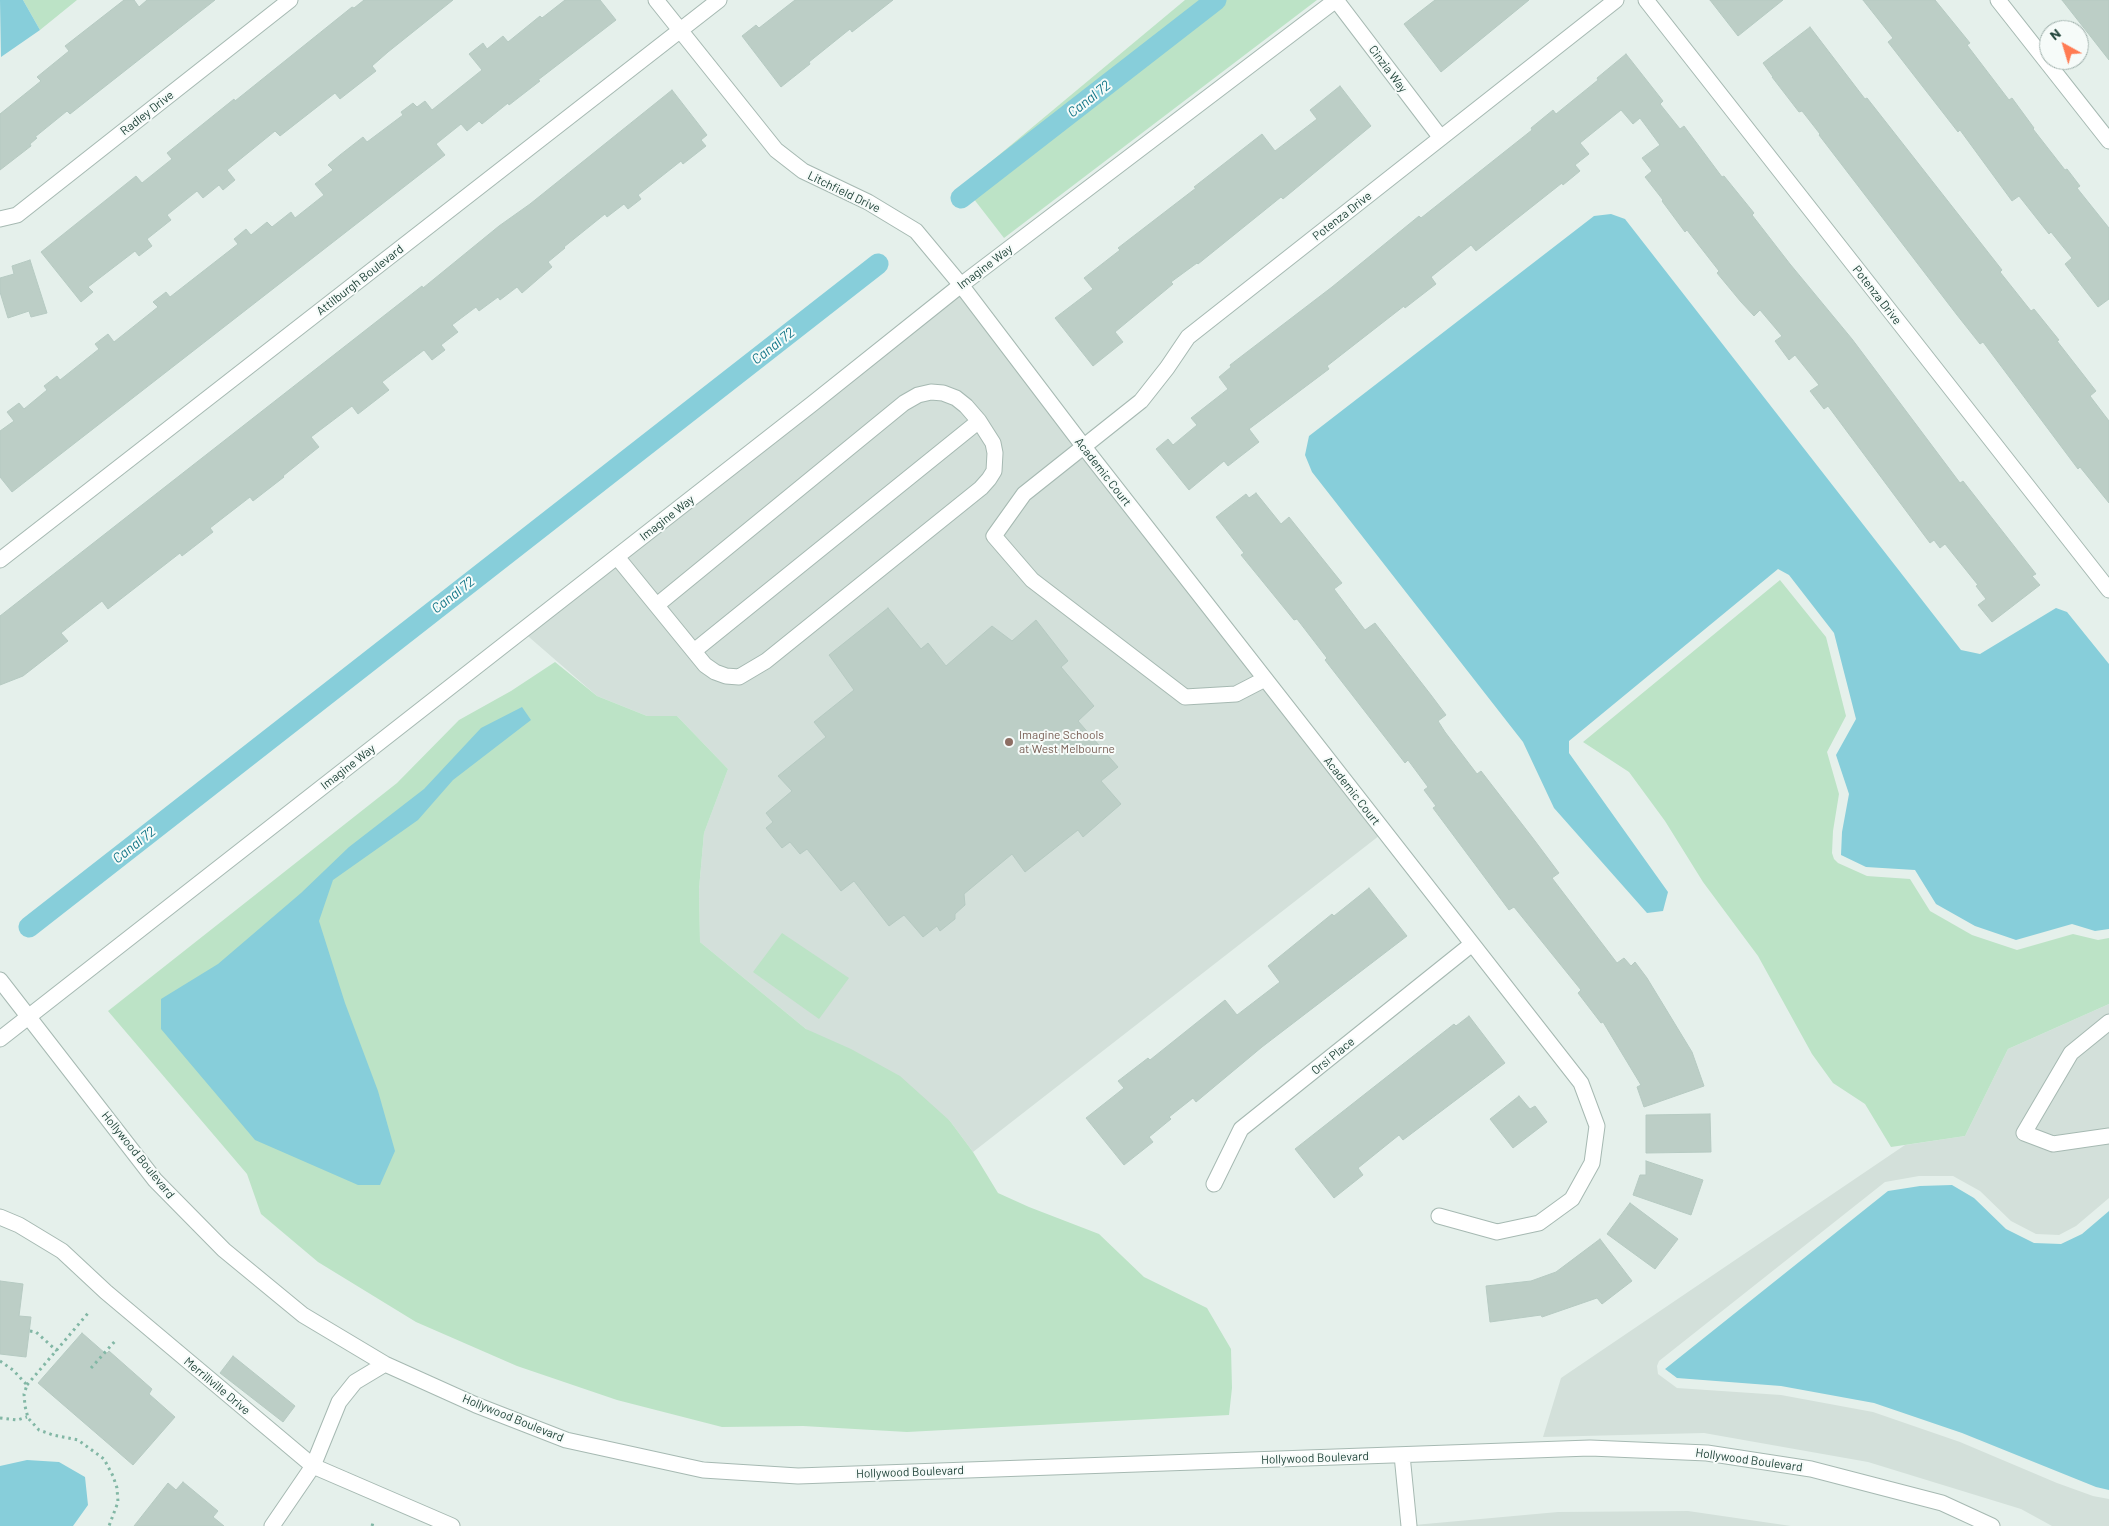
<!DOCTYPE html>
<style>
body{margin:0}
#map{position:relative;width:2109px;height:1526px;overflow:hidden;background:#e5f0eb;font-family:Barlow,sans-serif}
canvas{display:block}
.north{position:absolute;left:2039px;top:20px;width:50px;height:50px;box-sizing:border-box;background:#f6fbf9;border:1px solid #a1b2ad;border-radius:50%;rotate:321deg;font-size:14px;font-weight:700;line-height:20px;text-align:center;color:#21443a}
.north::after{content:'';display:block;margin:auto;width:18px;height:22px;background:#ff7b53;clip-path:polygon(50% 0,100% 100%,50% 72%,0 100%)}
</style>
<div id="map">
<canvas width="2109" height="1526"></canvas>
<div class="north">N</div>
</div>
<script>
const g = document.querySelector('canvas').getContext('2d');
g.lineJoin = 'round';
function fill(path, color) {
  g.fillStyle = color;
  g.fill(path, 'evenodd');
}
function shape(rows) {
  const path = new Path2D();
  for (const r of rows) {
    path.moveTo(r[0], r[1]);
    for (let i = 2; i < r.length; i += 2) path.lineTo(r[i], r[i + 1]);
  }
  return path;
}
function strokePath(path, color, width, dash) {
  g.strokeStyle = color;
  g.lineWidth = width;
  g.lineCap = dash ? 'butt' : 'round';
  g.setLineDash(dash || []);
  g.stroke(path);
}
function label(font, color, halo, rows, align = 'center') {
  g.font = font + ' Barlow,sans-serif';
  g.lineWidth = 4;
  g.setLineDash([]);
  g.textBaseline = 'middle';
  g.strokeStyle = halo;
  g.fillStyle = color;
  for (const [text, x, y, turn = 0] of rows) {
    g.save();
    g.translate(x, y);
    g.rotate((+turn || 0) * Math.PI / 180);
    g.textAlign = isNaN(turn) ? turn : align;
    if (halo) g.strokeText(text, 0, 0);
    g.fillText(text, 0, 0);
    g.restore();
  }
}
fill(shape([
 [961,285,1384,832,973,1152,950,1121,806,1029,700,942,699,889,704,833,728,769,677,716,647,716,597,696,522,631],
 [2109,1004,2109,1198,2076,1226,2059,1235,2036,1234,2011,1221,1980,1191,1953,1176,1919,1176,1885,1182,1659,1361,1657,1366,1658,1374,1677,1388,1781,1395,1873,1412,1960,1442,2057,1483,2093,1496,2109,1499,2109,1526,2052,1526,2021,1509,1868,1462,1704,1433,1543,1437,1561,1378,1905,1145,1965,1136,2008,1049],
 [1688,1511,1791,1526,1403,1526,1558,1512]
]), '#d3e0da');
fill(shape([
 [23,0,77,0,40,30],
 [1185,0,1317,0,1004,238,963,185],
 [1780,580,1826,637,1846,716,1827,752,1839,794,1833,831,1832,853,1834,859,1838,863,1867,876,1910,879,1930,911,1972,935,2017,950,2073,934,2098,940,2109,938,2109,1004,2008,1049,1965,1136,1891,1147,1865,1104,1833,1083,1812,1054,1758,956,1703,882,1665,821,1629,772,1583,742],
 [555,662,597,696,647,716,677,716,728,769,704,833,699,889,700,942,806,1029,851,1049,900,1076,950,1121,973,1152,998,1193,1029,1207,1099,1234,1144,1277,1207,1308,1231,1349,1232,1388,1229,1415,907,1432,803,1426,722,1427,617,1400,517,1366,416,1322,318,1262,261,1214,247,1174,108,1011,397,783,459,720,511,691],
 [782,933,849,978,819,1019,753,972]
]), '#bce3c6');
fill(shape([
 [0,0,23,0,40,30,1,57],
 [1611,214,1625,219,1961,650,1980,654,2056,608,2067,612,2109,664,2109,929,2095,931,2072,924,2016,940,1975,926,1936,904,1915,870,1866,867,1841,855,1842,832,1849,794,1836,755,1856,719,1834,633,1789,575,1778,569,1569,741,1569,753,1668,892,1663,911,1647,913,1554,808,1523,742,1312,472,1305,455,1309,436,1594,216],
 [522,707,531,720,453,780,418,820,333,880,319,921,345,1003,378,1091,395,1151,380,1185,358,1185,255,1140,161,1029,161,999,218,964,301,893,349,847,424,789,481,728],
 [1952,1185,1974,1198,2006,1229,2034,1243,2061,1244,2082,1234,2109,1211,2109,1490,2096,1487,1962,1433,1874,1403,1781,1386,1677,1378,1665,1369,1888,1191,1920,1186],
 [27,1460,59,1462,85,1477,88,1505,73,1526,0,1526,0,1466]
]), '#87ceda');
strokePath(shape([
 [961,198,1216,0],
 [29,927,878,264]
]), '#87ceda', 21);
const building = shape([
 [124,0,134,0,139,7,147,0,215,0,70,114,67,111,35,137,37,138,30,144,31,146,0,170,0,114,41,81,37,77,69,51,65,46,124,0],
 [364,0,453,0,388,52,372,66,376,71,363,81,340,99,335,93,280,136,275,131,227,170,235,180,223,190,219,185,203,198,197,191,167,215,171,220,147,239,152,246,139,256,135,251,88,287,93,292,81,302,41,252,136,176,142,183,172,159,167,153,234,99,235,101,352,7,354,8,364,0],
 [565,0,600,0,616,20,538,80,540,81,509,105,508,103,482,124,479,121,467,131,461,124,436,144,445,155,12,492,0,477,0,431,14,421,7,412,19,403,24,409,47,390,44,386,57,376,60,380,99,349,95,344,108,334,114,342,158,307,153,302,166,292,170,297,238,244,234,239,246,229,251,235,267,222,272,227,291,212,295,218,324,195,315,184,333,170,328,165,340,155,363,137,367,142,403,115,401,112,413,103,417,107,425,101,432,110,482,70,469,54,483,43,487,49,503,36,508,42,540,16,542,18,565,0],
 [795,0,893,0,852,32,850,29,809,62,810,64,781,87,742,36,756,25,759,28,795,0],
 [1435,0,1529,0,1441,72,1404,24,1435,0],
 [1710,0,1783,0,1738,36,1710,0],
 [1863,0,1935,0,1970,43,1967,45,2009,100,2012,98,2034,128,2033,129,2065,170,2067,169,2080,186,2077,188,2109,228,2109,299,2098,307,2065,264,2072,258,2051,232,2049,234,2019,196,2012,201,1960,130,1958,132,1888,42,1893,38,1863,0],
 [2062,0,2109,0,2109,60,2062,0],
 [1810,27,1865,99,1867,98,2002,270,2000,272,2031,311,2034,309,2059,340,2057,341,2096,391,2090,396,2109,421,2109,503,2080,467,2078,469,1983,342,1980,344,1957,315,1819,135,1820,134,1802,111,1799,112,1772,77,1773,77,1763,63,1810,27],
 [1626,54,1663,101,1660,104,1680,129,1684,126,1722,177,1724,176,1754,213,1752,215,1790,264,1852,339,1960,483,1963,481,2036,574,2032,576,2040,585,1992,622,1978,605,1986,599,1976,586,1978,585,1945,544,1940,548,1934,540,1930,543,1828,406,1824,409,1810,391,1819,385,1795,355,1789,360,1775,341,1782,336,1760,310,1754,316,1741,302,1717,273,1719,271,1687,230,1685,232,1662,201,1663,200,1645,177,1652,171,1642,158,1660,145,1640,118,1633,124,1621,110,1580,143,1589,154,1575,165,1580,171,1563,185,1562,183,1476,251,1471,245,1431,277,1436,284,1405,308,1404,306,1327,366,1329,369,1249,429,1259,442,1228,466,1224,461,1189,490,1156,449,1168,439,1173,445,1197,425,1191,418,1228,389,1219,377,1231,367,1230,365,1332,287,1419,216,1421,218,1532,130,1531,128,1553,110,1556,114,1598,80,1597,78,1626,54],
 [1340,86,1371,126,1283,199,1281,197,1198,264,1197,263,1171,282,1173,284,1115,332,1123,342,1093,366,1055,318,1093,289,1084,278,1120,250,1118,248,1196,188,1194,187,1262,134,1275,151,1317,119,1310,110,1340,86],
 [672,90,707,135,701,140,706,146,683,164,681,161,638,195,641,199,628,209,624,204,607,217,605,214,564,247,565,248,548,262,552,267,522,293,517,287,500,300,498,297,479,311,476,307,452,325,458,332,441,345,445,350,432,360,424,350,382,382,389,390,358,414,352,406,311,437,319,447,283,476,284,477,253,501,250,497,210,528,213,532,182,556,180,553,108,609,102,601,61,633,68,641,23,676,0,685,0,616,422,286,423,288,499,226,530,204,672,90],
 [30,260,47,313,31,317,29,311,8,318,0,292,0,278,14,274,12,266,30,260],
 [1256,493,1281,524,1289,517,1342,583,1334,589,1365,630,1375,623,1431,695,1446,715,1438,721,1445,732,1477,774,1481,771,1532,837,1559,873,1552,878,1617,963,1624,958,1631,966,1635,962,1647,978,1692,1052,1704,1086,1644,1107,1637,1087,1641,1085,1603,1022,1601,1023,1578,993,1581,990,1514,907,1509,910,1433,808,1436,806,1424,790,1428,787,1408,760,1405,763,1325,660,1327,658,1297,619,1294,620,1241,555,1244,553,1216,517,1246,494,1249,498,1256,493],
 [888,608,921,649,928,643,946,666,992,626,1012,641,1036,620,1068,661,1061,667,1094,706,1078,721,1118,767,1101,781,1121,804,1083,837,1078,830,1025,872,1012,854,964,894,965,905,955,914,955,919,940,931,937,926,923,937,904,915,889,926,854,881,841,891,807,849,800,854,790,842,782,848,766,828,773,822,766,813,792,791,778,776,826,737,814,722,854,690,829,655,888,608],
 [1369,888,1407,936,1262,1047,1196,1102,1193,1098,1169,1117,1171,1119,1149,1137,1153,1142,1124,1165,1086,1118,1124,1088,1118,1081,1148,1058,1150,1060,1225,1000,1237,1015,1280,982,1268,966,1332,914,1334,916,1369,888],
 [1469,1016,1505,1063,1403,1140,1399,1135,1358,1168,1363,1175,1334,1198,1295,1149,1454,1024,1456,1026,1469,1016],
 [1519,1096,1530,1109,1535,1106,1547,1122,1513,1148,1490,1119,1519,1096],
 [1710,1114,1711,1152,1646,1153,1646,1115,1710,1114],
 [1646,1161,1703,1180,1691,1215,1633,1195,1640,1175,1646,1175,1646,1161],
 [1630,1203,1678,1239,1655,1269,1607,1234,1630,1203],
 [1600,1239,1632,1281,1602,1304,1597,1298,1542,1317,1541,1315,1490,1322,1486,1286,1531,1281,1556,1272,1600,1239],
 [0,1281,23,1284,19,1316,31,1317,26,1357,0,1354,0,1281],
 [82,1333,106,1354,109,1351,152,1389,149,1394,175,1417,133,1465,38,1383,82,1333],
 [233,1356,295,1406,283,1422,220,1373,233,1356],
 [183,1482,218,1511,213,1517,224,1526,134,1526,168,1483,176,1490,183,1482]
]);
fill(building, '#bccec6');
strokePath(building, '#b6cac2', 1);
const minor = shape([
 [656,0,776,150,803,171,868,202,916,231,961,285,1084,447,1581,1083,1597,1126,1592,1163,1572,1199,1539,1223,1497,1232,1439,1216],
 [1336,0,1441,138],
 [1646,0,2109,590],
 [1998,0,2109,141],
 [0,219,17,215,290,0],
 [617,557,705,665,715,672,726,676,739,677,766,661,981,488,989,479,994,471,995,453,993,443,979,421,966,406,956,398,943,393,931,392,918,395,904,403,657,605],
 [0,560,719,0],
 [694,651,979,421],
 [1265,679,1236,694,1185,697,1032,580,994,536,1024,494,1141,401,1167,368,1188,337,1616,0],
 [0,980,155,1180,224,1250,303,1315,385,1364,476,1405,566,1440,703,1470,798,1476,1590,1448,1707,1453,1811,1469,1942,1503,1992,1526],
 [2109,1022,2071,1053,2024,1133,2053,1144,2109,1136],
 [0,1039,812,404,961,285,1336,0],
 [1214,1184,1241,1129,1472,944],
 [0,1217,19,1225,62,1251,106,1292,313,1466,452,1526],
 [1402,1455,1409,1526],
 [272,1526,313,1466,339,1402,355,1382,385,1364]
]);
strokePath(minor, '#a6b9b2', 17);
strokePath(shape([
 [30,1331,36,1332,57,1351],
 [0,1361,13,1370,27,1385,24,1394,25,1406,28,1418,39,1430,53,1435,78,1440,104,1459,113,1476,117,1488,118,1502,109,1526],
 [91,1368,116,1340],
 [27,1385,89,1312],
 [0,1418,17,1420,27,1417],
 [372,1526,374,1520]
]), '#82b7a5', 3, [2.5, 4]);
strokePath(minor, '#fff', 15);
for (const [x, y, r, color] of [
 [1009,742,5,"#8d6e63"]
]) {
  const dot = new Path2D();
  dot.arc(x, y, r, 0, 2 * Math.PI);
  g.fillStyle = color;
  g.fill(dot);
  strokePath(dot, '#f6fbf9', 2);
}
label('12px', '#21443a', '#f6fbf9', [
 ["Cinzia Way",1388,69,53],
 ["Radley Drive",147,113,-38],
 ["Litchfield Drive",844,192,26],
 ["Potenza Drive",1342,216,-38],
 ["Imagine Way",985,267,-37],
 ["Attilburgh Boulevard",360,280,-38],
 ["Potenza Drive",1877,295,52],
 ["Academic Court",1103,472,52],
 ["Imagine Way",667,518,-38],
 ["Imagine Way",348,767,-38],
 ["Academic Court",1352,791,52],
 ["Orsi Place",1333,1056,-39],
 ["Hollywood Boulevard",138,1155,51],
 ["Merrillville Drive",217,1386,40],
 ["Hollywood Boulevard",513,1418,22],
 ["Hollywood Boulevard",1315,1458,-2],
 ["Hollywood Boulevard",1749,1460,8],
 ["Hollywood Boulevard",910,1472,-2]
]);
label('12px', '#785e54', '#f6fbf9', [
 ["Imagine Schools",1019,735],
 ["at West Melbourne",1019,749]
], 'left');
label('italic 14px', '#137688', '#f6fbf9', [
 ["Canal 72",1089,99,-38],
 ["Canal 72",773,346,-38],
 ["Canal 72",453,595,-38],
 ["Canal 72",134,845,-38]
]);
</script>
